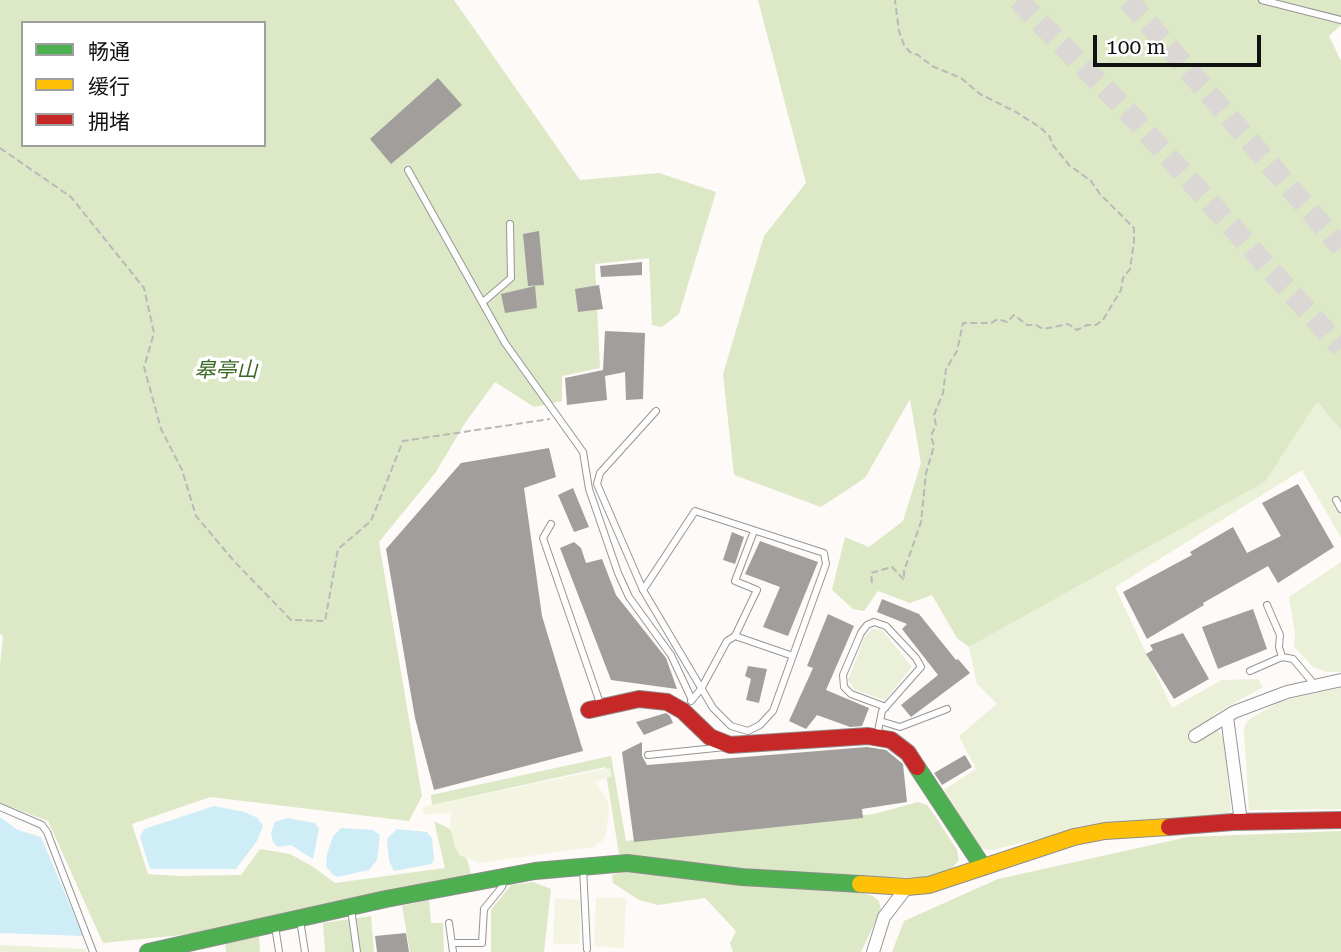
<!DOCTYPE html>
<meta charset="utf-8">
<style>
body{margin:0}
#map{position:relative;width:1341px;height:952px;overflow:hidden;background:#fdfaf7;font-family:"Roboto Serif","Noto Sans SC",serif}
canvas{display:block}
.legend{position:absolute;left:21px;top:21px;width:245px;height:126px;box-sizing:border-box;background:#fff;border:2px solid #a0a0a0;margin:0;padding:9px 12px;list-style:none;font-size:21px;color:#111}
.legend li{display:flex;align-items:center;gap:14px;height:35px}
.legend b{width:35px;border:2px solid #a0a0a0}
.scale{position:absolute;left:1093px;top:35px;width:168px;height:32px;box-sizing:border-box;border:4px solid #111;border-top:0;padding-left:9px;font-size:21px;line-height:24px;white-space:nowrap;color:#111;-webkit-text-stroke:5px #fff;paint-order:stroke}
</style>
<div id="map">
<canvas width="1341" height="952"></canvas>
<ul class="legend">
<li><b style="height:9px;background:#4caf50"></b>畅通</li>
<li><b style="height:9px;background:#ffc107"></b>缓行</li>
<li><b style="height:9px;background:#c62828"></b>拥堵</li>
</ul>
<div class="scale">100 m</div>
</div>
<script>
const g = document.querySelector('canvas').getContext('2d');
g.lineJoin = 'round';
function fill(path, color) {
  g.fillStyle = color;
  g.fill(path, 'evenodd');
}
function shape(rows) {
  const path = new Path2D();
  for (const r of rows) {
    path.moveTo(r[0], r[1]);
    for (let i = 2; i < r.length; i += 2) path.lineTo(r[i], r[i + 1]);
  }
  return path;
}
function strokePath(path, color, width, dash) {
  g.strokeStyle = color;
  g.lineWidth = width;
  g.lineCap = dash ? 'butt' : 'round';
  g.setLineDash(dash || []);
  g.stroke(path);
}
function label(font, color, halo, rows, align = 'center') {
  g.font = font + ' "Roboto Serif","Noto Sans SC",serif';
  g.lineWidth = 7;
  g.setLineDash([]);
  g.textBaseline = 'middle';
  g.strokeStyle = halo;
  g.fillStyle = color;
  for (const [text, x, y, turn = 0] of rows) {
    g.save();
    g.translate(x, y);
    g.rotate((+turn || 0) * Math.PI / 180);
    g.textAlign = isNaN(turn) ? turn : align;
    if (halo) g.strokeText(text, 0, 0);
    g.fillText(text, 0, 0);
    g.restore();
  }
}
fill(shape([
 [1317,402,1341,430,1341,538,1302,470,1115,587,1172,708,1222,680,1258,679,1263,687,1213,715,1219,733,1223,738,1231,810,1226,815,1078,826,1073,831,991,850,979,848,944,790,976,769,959,736,997,704,977,684,969,647,1265,482],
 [1341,562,1341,672,1327,672,1312,666,1294,646,1295,633,1289,597],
 [872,629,882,630,912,667,885,700,855,690,848,680,865,636],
 [1341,687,1341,809,1249,810,1244,729,1248,720,1279,702],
 [0,945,84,949,86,952,0,952]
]), '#eaf1d8');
fill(shape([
 [0,0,454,0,580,180,659,173,716,192,679,314,662,327,652,325,649,258,595,264,600,368,562,376,562,401,534,407,495,382,465,423,436,472,379,542,422,796,409,821,210,797,132,824,148,874,178,876,241,875,260,849,290,854,312,866,335,883,445,868,434,821,450,829,468,862,471,874,201,933,103,943,48,821,0,803,0,666,3,636,0,634],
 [23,23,264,23,264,145,23,145],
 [758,0,1341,0,1341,25,1329,36,1341,61,1341,430,1317,402,1265,482,969,647,957,638,932,595,910,603,878,591,864,611,853,609,832,590,845,537,869,547,903,521,921,463,910,399,865,478,821,507,734,475,723,374,764,236,806,183],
 [611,756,626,841,874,814,918,802,927,805,937,819,957,850,959,860,952,868,928,877,857,877,745,868,619,854,605,767,432,805,431,795],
 [1341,831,1341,952,892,952,904,921,998,879,1188,837],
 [627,871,864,893,873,896,879,901,881,910,861,952,733,952,730,943,736,931,705,898,658,905,639,900,613,883,612,875],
 [533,882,551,889,544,952,491,952,491,910,511,885],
 [429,900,431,923,443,923,444,952,410,952,402,906],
 [371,916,374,952,325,952,323,923],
 [259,937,260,952,226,952,225,942]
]), '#dce8c6');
fill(shape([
 [610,768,612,776,595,782,608,801,609,809,606,833,603,840,594,847,478,863,459,855,454,844,450,821,452,812,424,815,422,807],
 [596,897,626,898,624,948,594,946],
 [555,898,580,900,580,944,553,944]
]), '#f3f5e2');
fill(shape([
 [214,806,244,812,258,818,263,826,257,841,236,869,150,869,140,837,144,829],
 [0,817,18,830,41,837,83,936,0,933],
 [287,818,315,823,319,829,313,859,291,845,278,847,273,842,271,833,275,822],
 [341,828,373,830,380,835,377,860,369,870,337,877,332,874,326,866,327,854,333,836],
 [397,829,427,832,432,838,434,859,432,864,394,871,389,861,387,839]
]), '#cfedf6');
fill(shape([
 [438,78,462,105,391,164,370,139],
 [539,231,544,285,528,286,523,234],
 [642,262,642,275,601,277,600,266],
 [599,285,603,309,578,312,575,289],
 [535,286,537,308,505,313,501,294],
 [605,331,645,333,643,399,626,400,625,372,605,376,607,400,567,405,565,378,603,370],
 [549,448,556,477,524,488,542,616,583,751,434,790,415,718,386,549,461,463],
 [1298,484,1334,547,1278,583,1268,566,1203,603,1204,605,1147,639,1123,592,1192,555,1190,552,1233,527,1247,553,1281,536,1262,503],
 [573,488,589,527,574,532,558,495],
 [732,532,744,537,735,564,723,560],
 [760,541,818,562,788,636,763,627,780,587,745,574],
 [574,542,581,548,586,563,602,559,616,595,666,658,677,689,611,680,560,548],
 [882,599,919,614,956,660,958,659,970,673,911,717,901,705,938,675,902,629,907,624,877,612],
 [1253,609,1267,649,1218,669,1202,627],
 [828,614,854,626,826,690,869,708,862,726,850,727,817,715,806,729,789,721,813,668,807,666],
 [1183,633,1209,679,1174,699,1146,654,1153,650,1150,645],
 [748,666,767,669,759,703,746,700,751,679,745,676],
 [666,713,670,716,673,723,644,735,636,722],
 [642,742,642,756,647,765,867,747,886,750,903,764,907,802,862,809,863,818,634,842,622,752],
 [965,755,972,767,942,785,934,773],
 [406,933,409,952,377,952,375,936]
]), '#a19e9c');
strokePath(shape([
 [1018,0,1129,113,1341,348],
 [1128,0,1341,247]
]), '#dad7d4', 21, [21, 10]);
const lane = shape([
 [1262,0,1341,20],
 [408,170,505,343,583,452,589,489,618,573,629,597,671,655,692,700],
 [483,302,511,278,510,224],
 [1336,500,1341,509],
 [551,524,543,538,601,706],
 [643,590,695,511,824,553,826,564,773,711,760,725,748,731,731,726,713,708,643,590,597,484,600,473,656,411],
 [1267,605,1280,635,1279,647,1282,657],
 [735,636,757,590,735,581,754,531],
 [1250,671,1282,657,1293,659,1314,684],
 [691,701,701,689,727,641,735,636,793,656],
 [880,721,900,727,947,709],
 [877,736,882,711,921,667,916,658,886,626,874,622,867,625,861,633,843,675,844,687,851,694,886,707],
 [648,755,725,747],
 [0,807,42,825,47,832,93,952],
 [583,867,587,949],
 [351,909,357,952],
 [300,920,305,952],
 [449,923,453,952],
 [275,926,279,952],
 [453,943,482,943,484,909,502,887,504,879]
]);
const street = shape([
 [1227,717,1241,822],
 [1195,736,1234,712,1287,692,1341,680],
 [873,952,884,917,907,887]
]);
const fast = shape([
 [917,767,983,867],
 [148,952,386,899,535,871,627,863,742,877,860,884]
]);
const slow = shape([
 [860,884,907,887,929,885,1074,837,1105,831,1169,827]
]);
const jam = shape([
 [589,710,639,699,667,702,683,711,710,737,730,745,868,736,891,740,908,753,917,767],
 [1169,827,1233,822,1341,820]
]);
strokePath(lane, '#979695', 8);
strokePath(street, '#979695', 14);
strokePath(fast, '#8e8d8b', 18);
strokePath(slow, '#8e8d8b', 18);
strokePath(jam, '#8e8d8b', 18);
strokePath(shape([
 [0,148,71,197,144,288,154,333,144,367,161,429,182,470,196,516,233,560,291,620,325,621,338,549,371,521,403,441,550,419],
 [872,583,871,573,892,567,904,580,904,571,921,522,926,473,934,446,931,436,936,425,934,415,943,393,946,369,957,351,963,323,991,323,998,319,1007,322,1014,315,1027,325,1036,325,1043,329,1068,324,1077,330,1087,325,1096,325,1103,320,1121,290,1123,278,1130,269,1134,241,1134,228,1100,194,1091,181,1069,165,1052,144,1050,137,1041,128,1016,112,980,94,961,78,932,66,918,55,910,52,904,45,899,31,895,0]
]), '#b9b9b8', 2, [7, 3.5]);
strokePath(lane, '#fffefe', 6);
strokePath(street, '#fffefe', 12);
strokePath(fast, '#4caf50', 16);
strokePath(slow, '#ffc107', 16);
strokePath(jam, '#c62828', 16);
label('italic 21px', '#3b6822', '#fff', [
 ["皋亭山",226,371]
]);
</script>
